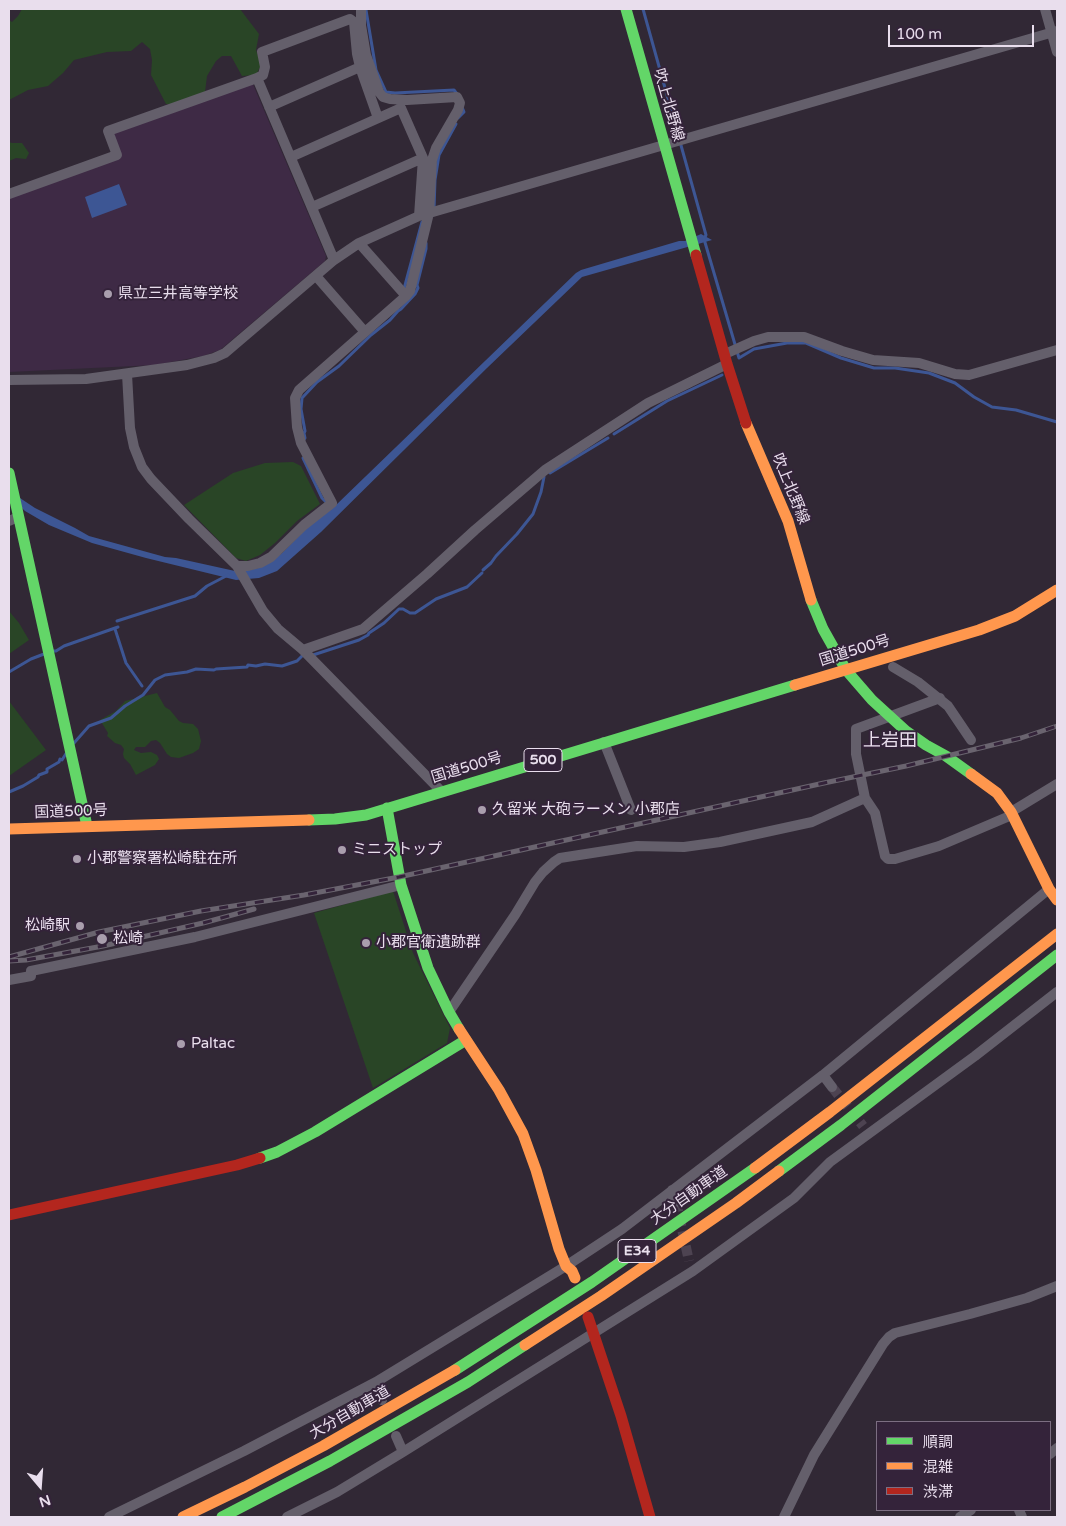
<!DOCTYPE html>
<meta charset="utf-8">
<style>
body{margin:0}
#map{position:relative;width:1066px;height:1526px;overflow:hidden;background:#312835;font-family:"Varela Round","Noto Sans JP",sans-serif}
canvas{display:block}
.frame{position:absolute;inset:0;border:10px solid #e9deed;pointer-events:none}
.legend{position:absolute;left:876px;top:1421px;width:175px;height:90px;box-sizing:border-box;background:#34233a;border:1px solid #7c6e82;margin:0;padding:6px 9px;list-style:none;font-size:15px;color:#e9deed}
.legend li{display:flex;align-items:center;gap:10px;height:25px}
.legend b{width:25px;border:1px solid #7c6e82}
.north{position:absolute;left:15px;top:1461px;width:50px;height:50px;-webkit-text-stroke:4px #34233a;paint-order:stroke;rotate:162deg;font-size:14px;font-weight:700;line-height:20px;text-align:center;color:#e9deed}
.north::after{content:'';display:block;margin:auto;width:18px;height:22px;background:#e9deed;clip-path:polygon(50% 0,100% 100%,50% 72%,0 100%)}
.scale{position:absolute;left:888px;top:25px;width:146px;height:22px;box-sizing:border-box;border:2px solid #e9deed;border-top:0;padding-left:6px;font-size:15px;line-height:18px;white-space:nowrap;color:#e9deed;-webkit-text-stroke:4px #34233a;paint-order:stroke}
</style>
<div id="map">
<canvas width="1066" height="1526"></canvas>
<div class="frame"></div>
<ul class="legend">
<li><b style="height:6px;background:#63d668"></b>順調</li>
<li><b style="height:6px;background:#ff974d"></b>混雑</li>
<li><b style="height:6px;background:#b3261e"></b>渋滞</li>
</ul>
<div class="north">N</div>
<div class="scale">100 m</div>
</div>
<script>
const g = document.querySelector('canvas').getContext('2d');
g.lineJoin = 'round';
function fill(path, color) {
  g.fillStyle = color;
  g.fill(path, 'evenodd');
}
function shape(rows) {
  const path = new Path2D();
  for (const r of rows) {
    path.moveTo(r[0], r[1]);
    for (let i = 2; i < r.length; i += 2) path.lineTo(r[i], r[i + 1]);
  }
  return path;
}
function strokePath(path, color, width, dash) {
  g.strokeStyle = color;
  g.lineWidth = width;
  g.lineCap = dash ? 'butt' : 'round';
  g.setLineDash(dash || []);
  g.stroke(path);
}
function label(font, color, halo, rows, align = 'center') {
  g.font = font + ' "Varela Round","Noto Sans JP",sans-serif';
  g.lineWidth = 4;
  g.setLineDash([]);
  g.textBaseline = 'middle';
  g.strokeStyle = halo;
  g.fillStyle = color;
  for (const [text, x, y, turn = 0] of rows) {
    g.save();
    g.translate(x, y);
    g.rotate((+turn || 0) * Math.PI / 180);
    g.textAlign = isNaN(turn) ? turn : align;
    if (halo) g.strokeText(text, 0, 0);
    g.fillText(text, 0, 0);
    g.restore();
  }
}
fill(shape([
 [252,82,326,256,325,261,220,350,203,356,155,365,9,372,9,196,121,157,113,132]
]), '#3e2a45');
fill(shape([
 [22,9,240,9,259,34,256,50,261,65,256,75,242,76,231,56,222,56,216,61,207,76,205,92,176,104,166,104,151,75,152,60,150,49,142,42,131,51,107,52,74,60,63,73,48,86,28,90,9,100,9,20,12,22,18,16],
 [9,142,12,143,22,143,29,153,26,159,16,158,9,161],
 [293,462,301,466,320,504,297,521,275,543,260,555,246,561,236,558,184,505,233,473,265,463],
 [9,611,19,623,29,640,9,654],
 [157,693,165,707,170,710,179,721,183,723,193,724,198,729,201,741,199,749,193,753,179,758,171,757,167,754,160,743,156,740,151,741,145,747,136,747,134,750,141,753,151,752,157,755,159,759,155,765,136,775,130,764,124,758,123,754,124,749,121,745,115,743,107,736,108,733,100,720,116,711,125,701],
 [9,701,46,750,9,776],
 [393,891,413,953,450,1028,447,1043,373,1088,314,913]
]), '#294526');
fill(shape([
 [119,184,127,205,92,218,85,197],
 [701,234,712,240,582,277,487,368,321,532,277,571,259,578,236,580,146,558,92,543,49,525,25,511,9,496,20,498,35,508,75,528,89,536,165,557,176,558,235,571,244,571,258,568,269,563,282,553,309,526,336,505,576,273,581,270,679,241,685,241]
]), '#3d5694');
strokePath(shape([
 [643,9,706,235,704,239,739,358,754,349,787,343,806,343,841,358,874,368,895,368,929,373,955,383,974,397,992,407,1016,410,1057,422],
 [366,10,376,70,386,92,395,93,454,90,457,94],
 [458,118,464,112,462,107],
 [434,210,435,180,439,155,456,124],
 [404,289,422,222],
 [614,434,667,401,722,375],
 [303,441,305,438,304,433,305,431,301,409,302,398,317,382,339,366,371,335,390,320,398,311,401,309,415,294,418,288,417,285,426,249,426,243],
 [303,458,322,498,327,503],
 [550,473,608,438],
 [483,570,491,563,496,556,517,534,533,514,541,492,544,477],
 [117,621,195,596,207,586,228,575],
 [115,629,126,663,142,686],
 [52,651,56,651,64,646,118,627],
 [313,655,359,640,368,635,369,633,384,623,399,609,403,609,410,613,415,613,436,599,467,587,482,573],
 [9,672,31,659,44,654],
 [74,743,89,726,111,718,125,706,143,695,155,680,165,675,187,672,196,669,214,670,216,669,247,667,248,665,256,666,265,664,282,666,297,661,303,655],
 [9,792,23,786,38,777,39,775,47,772,47,769,59,762,60,759,62,760,67,752]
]), '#3d5694', 3);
strokePath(shape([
 [832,1087,863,1126],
 [676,1202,689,1261]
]), '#4d4351', 10, [10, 5]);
strokePath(shape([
 [1045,9,1057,52],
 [257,78,334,260],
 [269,107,360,67],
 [291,157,401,108,423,158,419,216],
 [9,194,117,155,108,131,257,78,263,75,265,67,262,52,350,19,354,22,357,54,360,67,378,118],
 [312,207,423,158],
 [359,243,406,296],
 [316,276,365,332],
 [725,354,754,341,768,337,804,337,842,351,873,360,919,363,955,374,969,375,1057,350],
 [127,374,130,428,134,447,142,467,151,479,189,519,237,566,263,611,278,629,303,650,441,791],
 [9,380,86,379,187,365,214,358,225,353,334,260,359,243,419,216,1057,31],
 [9,521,18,517],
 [237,566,248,566,260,563,271,557,304,525,332,503,301,443,297,427,295,398,299,390,406,296,410,291,429,213,432,160,436,148,458,110,460,103,457,97,407,100,390,99,383,97,379,92,366,55,361,25,361,9],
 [303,650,363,629,427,574,475,530,545,470,648,403,727,364],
 [893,667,918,682,948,706,971,740],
 [604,742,631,810],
 [865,798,856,754,856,729,940,698],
 [1011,812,1057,784],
 [9,980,31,976,31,971,195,937,401,885],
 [449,1012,515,915,535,882,543,872,554,862,560,858,637,846,684,847,720,842,812,822,865,798,875,813,885,856,888,859,895,859,939,846,1012,815],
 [823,1075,832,1087],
 [672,1190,676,1202],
 [376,1382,382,1400],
 [396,1436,403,1452],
 [1050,1454,1057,1448],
 [1019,1510,1022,1517],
 [109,1517,244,1451,376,1382,566,1266,622,1229,823,1075,1049,889],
 [287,1517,337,1492,403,1452,693,1271,794,1198,830,1162,975,1056,1057,992],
 [784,1517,814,1455,883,1344,889,1337,895,1333,970,1314,1027,1298,1057,1286],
 [960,1517,971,1510]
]), '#645f6b', 10);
strokePath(shape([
 [626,9,696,255],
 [9,473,87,826],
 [811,600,823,629,846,670,872,700,906,731,926,745,946,756,971,774],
 [387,808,401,885,428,968,449,1012,459,1029],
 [309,820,335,819,366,815,795,685],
 [260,1158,277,1152,315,1132,466,1040],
 [779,1171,841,1125,1057,955],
 [455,1370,592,1282,755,1168],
 [222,1517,330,1461,468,1382,525,1345]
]), '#63d668', 11);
strokePath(shape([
 [746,423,788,521,811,600],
 [795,685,979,630,1015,616,1057,590],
 [971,774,997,793,1011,812,1049,889,1057,900],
 [9,829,309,820],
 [459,1029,499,1090,523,1134,536,1170,559,1249,566,1266,572,1271,575,1278],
 [755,1168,830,1112,1057,934],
 [525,1345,601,1296,736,1203,779,1171],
 [183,1517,245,1487,323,1446,455,1370]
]), '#ff974d', 11);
strokePath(shape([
 [696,255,727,364,746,423],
 [9,1215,237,1165,260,1158],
 [588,1317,621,1416,650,1517]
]), '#b3261e', 11);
const rail = shape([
 [9,957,99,932,201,911,304,895,399,877,824,783,906,766,1021,738,1057,726],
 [9,961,26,960,103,946,203,923,254,909]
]);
strokePath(rail, '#6a646f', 5);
strokePath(rail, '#34233a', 3, [9]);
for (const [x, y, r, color] of [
 [108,294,5,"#a99ead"],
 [482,810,5,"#a99ead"],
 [342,850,5,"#a99ead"],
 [77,859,5,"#a99ead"],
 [80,926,5,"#a99ead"],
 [102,939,6,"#a99ead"],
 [366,943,5,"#a99ead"],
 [181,1044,5,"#a99ead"]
]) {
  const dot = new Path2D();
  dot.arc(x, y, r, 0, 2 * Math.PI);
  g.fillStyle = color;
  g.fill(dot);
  strokePath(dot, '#34233a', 2);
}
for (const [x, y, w] of [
 [543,760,38],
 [637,1251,38]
]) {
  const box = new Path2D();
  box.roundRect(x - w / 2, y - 11.5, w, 23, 4);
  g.fillStyle = '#34233a';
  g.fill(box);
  strokePath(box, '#e9deed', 1);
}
label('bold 14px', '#e9deed', null, [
 ["500",543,760],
 ["E34",637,1251]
]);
label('15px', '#e9deed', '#34233a', [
 ["吹上北野線",668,105,74],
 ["吹上北野線",790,489,68],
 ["国道500号",855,651,-17],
 ["国道500号",467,768,-17],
 ["国道500号",71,812,-2],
 ["大分自動車道",689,1196,-35],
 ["大分自動車道",350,1413,-30]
]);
label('15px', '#e9deed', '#34233a', [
 ["県立三井高等学校",118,294],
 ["久留米 大砲ラーメン 小郡店",492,810],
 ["ミニストップ",352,850],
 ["小郡警察署松崎駐在所",87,859],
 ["松崎駅",70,926,"right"],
 ["松崎",113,939],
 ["小郡官衛遺跡群",376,943],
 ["Paltac",191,1044]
], 'left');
label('18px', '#e9deed', '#34233a', [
 ["上岩田",890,741]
]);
</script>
